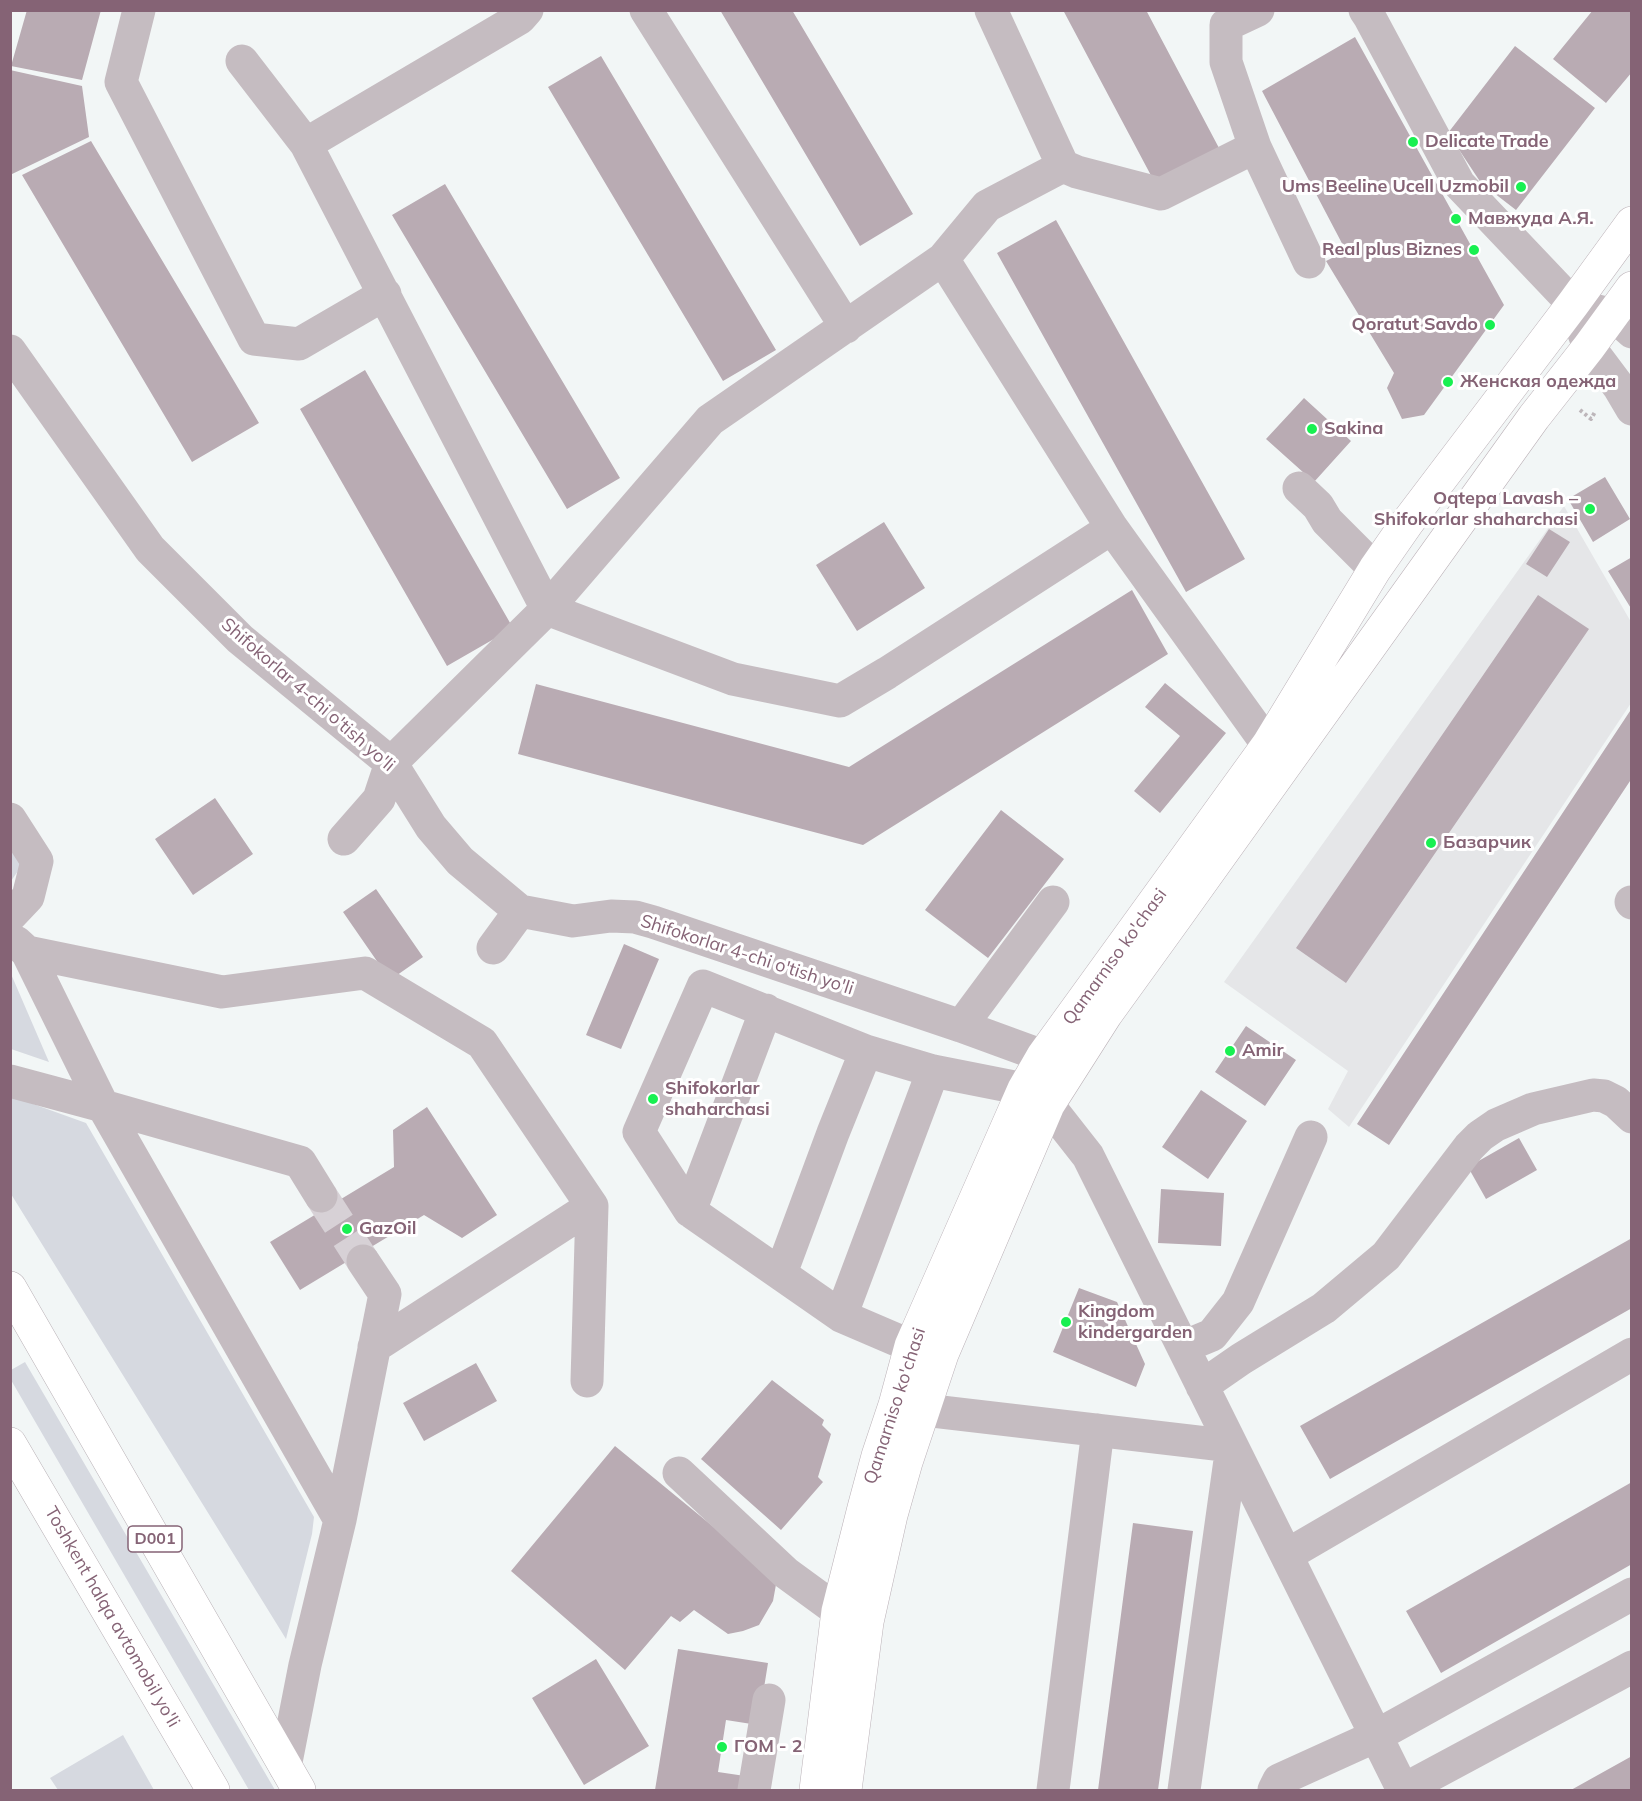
<!DOCTYPE html>
<meta charset="utf-8">
<style>
body{margin:0}
#map{position:relative;width:1642px;height:1801px;overflow:hidden;background:#f2f6f6;font-family:Mulish,sans-serif}
canvas{display:block}
.frame{position:absolute;inset:0;border:12px solid #856375;pointer-events:none}
</style>
<div id="map">
<canvas width="1642" height="1801"></canvas>
<div class="frame"></div>
</div>
<script>
const g = document.querySelector('canvas').getContext('2d');
g.lineJoin = 'round';
function fill(path, color) {
  g.fillStyle = color;
  g.fill(path, 'evenodd');
}
function shape(rows) {
  const path = new Path2D();
  for (const r of rows) {
    path.moveTo(r[0], r[1]);
    for (let i = 2; i < r.length; i += 2) path.lineTo(r[i], r[i + 1]);
  }
  return path;
}
function strokePath(path, color, width, dash) {
  g.strokeStyle = color;
  g.lineWidth = width;
  g.lineCap = dash ? 'butt' : 'round';
  g.setLineDash(dash || []);
  g.stroke(path);
}
function label(font, color, halo, rows, align = 'center') {
  g.font = font + ' Mulish,sans-serif';
  g.lineWidth = 6;
  g.setLineDash([]);
  g.textBaseline = 'middle';
  g.strokeStyle = halo;
  g.fillStyle = color;
  for (const [text, x, y, turn = 0] of rows) {
    g.save();
    g.translate(x, y);
    g.rotate((+turn || 0) * Math.PI / 180);
    g.textAlign = isNaN(turn) ? turn : align;
    if (halo) g.strokeText(text, 0, 0);
    g.fillText(text, 0, 0);
    g.restore();
  }
}
fill(shape([
 [1564,506,1631,622,1631,703,1349,1127,1328,1109,1348,1071,1224,982]
]), '#e5e6e8');
fill(shape([
 [11,839,25,861,11,881],
 [11,974,49,1062,11,1049],
 [11,1096,86,1123,314,1517,312,1534,286,1639,11,1194],
 [25,1362,275,1790,249,1790,11,1380,11,1370],
 [123,1735,154,1790,58,1790,50,1778]
]), '#d6d9e0');
fill(shape([
 [27,10,101,10,82,80,11,66],
 [720,10,792,10,913,214,860,246],
 [1063,10,1146,10,1219,148,1155,183],
 [1593,10,1632,10,1632,72,1606,103,1553,59],
 [1355,37,1504,305,1424,415,1402,419,1387,388,1394,373,1326,261,1346,251,1262,91],
 [1515,46,1595,108,1516,210,1481,183,1448,133],
 [601,56,776,350,723,381,548,87],
 [10,70,82,86,89,137,10,175],
 [91,141,259,423,192,462,22,175],
 [445,184,620,478,567,509,392,215],
 [1056,220,1245,559,1186,592,997,253],
 [365,370,513,628,447,666,300,409],
 [1304,398,1351,441,1314,482,1266,439],
 [1605,477,1630,519,1593,542,1568,499],
 [884,522,925,588,857,631,816,565],
 [1549,529,1570,542,1547,577,1526,564],
 [1632,557,1632,610,1608,571],
 [1132,590,1168,654,863,845,518,754,536,684,849,767],
 [1538,595,1589,629,1346,983,1296,948],
 [1165,683,1226,733,1160,813,1134,791,1180,736,1145,707],
 [1632,708,1632,778,1389,1145,1357,1124],
 [215,798,253,854,193,895,155,839],
 [1001,810,1064,859,988,958,925,910],
 [376,889,423,957,390,980,343,912],
 [624,944,659,959,621,1049,586,1035],
 [1246,1026,1296,1060,1265,1106,1215,1072],
 [1201,1090,1247,1121,1208,1179,1162,1147],
 [427,1107,497,1215,462,1238,424,1215,300,1290,270,1242,394,1167,393,1130],
 [1519,1138,1537,1170,1486,1199,1468,1167],
 [1161,1189,1224,1193,1221,1246,1158,1243],
 [1632,1238,1632,1308,1330,1479,1300,1426],
 [1079,1288,1117,1302,1145,1364,1136,1387,1053,1352],
 [476,1363,497,1401,424,1441,403,1403],
 [772,1380,824,1420,822,1425,831,1434,818,1477,823,1482,781,1530,701,1459],
 [615,1446,777,1579,773,1601,759,1625,743,1631,728,1634,694,1610,680,1622,671,1616,625,1670,511,1571],
 [1632,1482,1632,1564,1441,1673,1406,1611],
 [1133,1523,1193,1531,1158,1790,1098,1790],
 [678,1649,768,1663,758,1725,726,1720,718,1772,745,1776,743,1790,655,1790],
 [596,1659,649,1746,584,1785,532,1698],
 [1632,1756,1632,1790,1571,1790]
]), '#b9abb3');
strokePath(shape([
 [321,1196,363,1261]
]), '#d7d1d6', 33, [33, 16]);
const major = shape([
 [816,1790,838,1611,864,1508,878,1456,895,1405,911,1346,1024,1089,1043,1056,1268,745,1375,569,1407,523,1573,304,1632,223],
 [845,1790,867,1622,891,1515,906,1462,942,1354,1048,1105,1106,1014,1176,917,1534,417,1589,347,1632,288]
]);
const highway = shape([
 [10,1288,299,1790],
 [10,1444,213,1790]
]);
strokePath(major, '#bbb1b7', 34);
strokePath(highway, '#b9b1b6', 34);
strokePath(shape([
 [1580,410,1591,419,1595,412]
]), '#bdb6ba', 4, [3, 3]);
strokePath(shape([
 [139,10,121,82,254,339,299,344,385,294],
 [646,10,846,327],
 [991,10,1063,166],
 [1258,10,1226,25,1226,62,1255,147,1309,262],
 [1365,10,1369,16,1459,184,1573,304,1589,347,1619,387,1632,409],
 [242,61,306,144,547,609,733,679,840,701,887,673,1112,528],
 [306,144,520,18,527,10],
 [943,259,1112,528,1268,745],
 [1586,308,1613,315,1632,332],
 [10,351,150,549,240,639,391,763,431,827,460,861,520,911,573,921,611,916,635,917,653,922,961,1026,1043,1056,1069,1068],
 [1299,488,1318,506,1327,521,1375,569],
 [10,819,37,861,28,897,10,916],
 [344,839,379,799,391,763,547,609,710,420,943,259,987,206,1063,166,1077,172,1161,194,1255,147],
 [1631,902,1632,903],
 [16,942,27,952,103,1106,340,1520,305,1665,285,1767],
 [493,948,520,911],
 [27,952,222,992,365,973,482,1043,592,1206,374,1347],
 [961,1026,1053,902],
 [10,1081,103,1106,300,1162,321,1196],
 [690,1211,766,1010],
 [781,1273,833,1133,866,1051],
 [841,1316,933,1071],
 [1183,1347,1212,1335,1238,1302,1311,1137],
 [937,1353,911,1346,841,1316,690,1211,639,1132,703,986,866,1051,933,1071,1024,1089,1048,1105,1088,1156,1403,1790],
 [587,1381,592,1206],
 [1202,1386,1241,1359,1324,1308,1386,1256,1469,1147,1480,1136,1496,1125,1533,1109,1593,1095,1604,1096,1616,1102,1632,1117],
 [924,1410,1232,1446,1184,1790],
 [679,1473,786,1573,838,1611],
 [340,1520,385,1294,363,1261],
 [1287,1555,1632,1354],
 [754,1790,769,1700],
 [1053,1790,1098,1430],
 [1274,1790,1279,1780,1376,1736,1632,1594],
 [1403,1790,1632,1667]
]), '#c5bcc1', 33);
strokePath(major, '#fff', 33);
strokePath(highway, '#fff', 33);
for (const [x, y, r, color] of [
 [1413,142,6,"#18f051"],
 [1521,187,6,"#18f051"],
 [1456,219,6,"#18f051"],
 [1474,250,6,"#18f051"],
 [1490,325,6,"#18f051"],
 [1448,382,6,"#18f051"],
 [1312,429,6,"#18f051"],
 [1590,509,6,"#18f051"],
 [1431,843,6,"#18f051"],
 [1230,1051,6,"#18f051"],
 [653,1099,6,"#18f051"],
 [347,1229,6,"#18f051"],
 [1066,1322,6,"#18f051"],
 [722,1747,6,"#18f051"]
]) {
  const dot = new Path2D();
  dot.arc(x, y, r, 0, 2 * Math.PI);
  g.fillStyle = color;
  g.fill(dot);
  strokePath(dot, '#fff', 2);
}
for (const [x, y, w] of [
 [155,1539,54]
]) {
  const box = new Path2D();
  box.roundRect(x - w / 2, y - 13, w, 26, 4.5);
  g.fillStyle = '#fff';
  g.fill(box);
  strokePath(box, '#856375', 1.5);
}
label('bold 16px', '#856375', null, [
 ["D001",155,1539]
]);
label('bold 18px', '#856375', '#fff', [
 ["Delicate Trade",1425,142],
 ["Ums Beeline Ucell Uzmobil",1509,187,"right"],
 ["Мавжуда А.Я.",1468,219],
 ["Real plus Biznes",1462,250,"right"],
 ["Qoratut Savdo",1478,325,"right"],
 ["Женская одежда",1460,382],
 ["Sakina",1324,429],
 ["Oqtepa Lavash –",1578,499,"right"],
 ["Shifokorlar shaharchasi",1578,520,"right"],
 ["Базарчик",1443,843],
 ["Amir",1242,1051],
 ["Shifokorlar",665,1089],
 ["shaharchasi",665,1110],
 ["GazOil",359,1229],
 ["Kingdom",1078,1312],
 ["kindergarden",1078,1333],
 ["ГОМ - 2",734,1747]
], 'left');
label('18px', '#856375', '#fff', [
 ["Shifokorlar 4-chi o'tish yo'li",308,695,41],
 ["Shifokorlar 4-chi o'tish yo'li",747,955,18],
 ["Qamarniso ko'chasi",1115,957,-54],
 ["Qamarniso ko'chasi",895,1406,-72],
 ["Toshkent halqa avtomobil yo'li",112,1617,60]
]);
</script>
